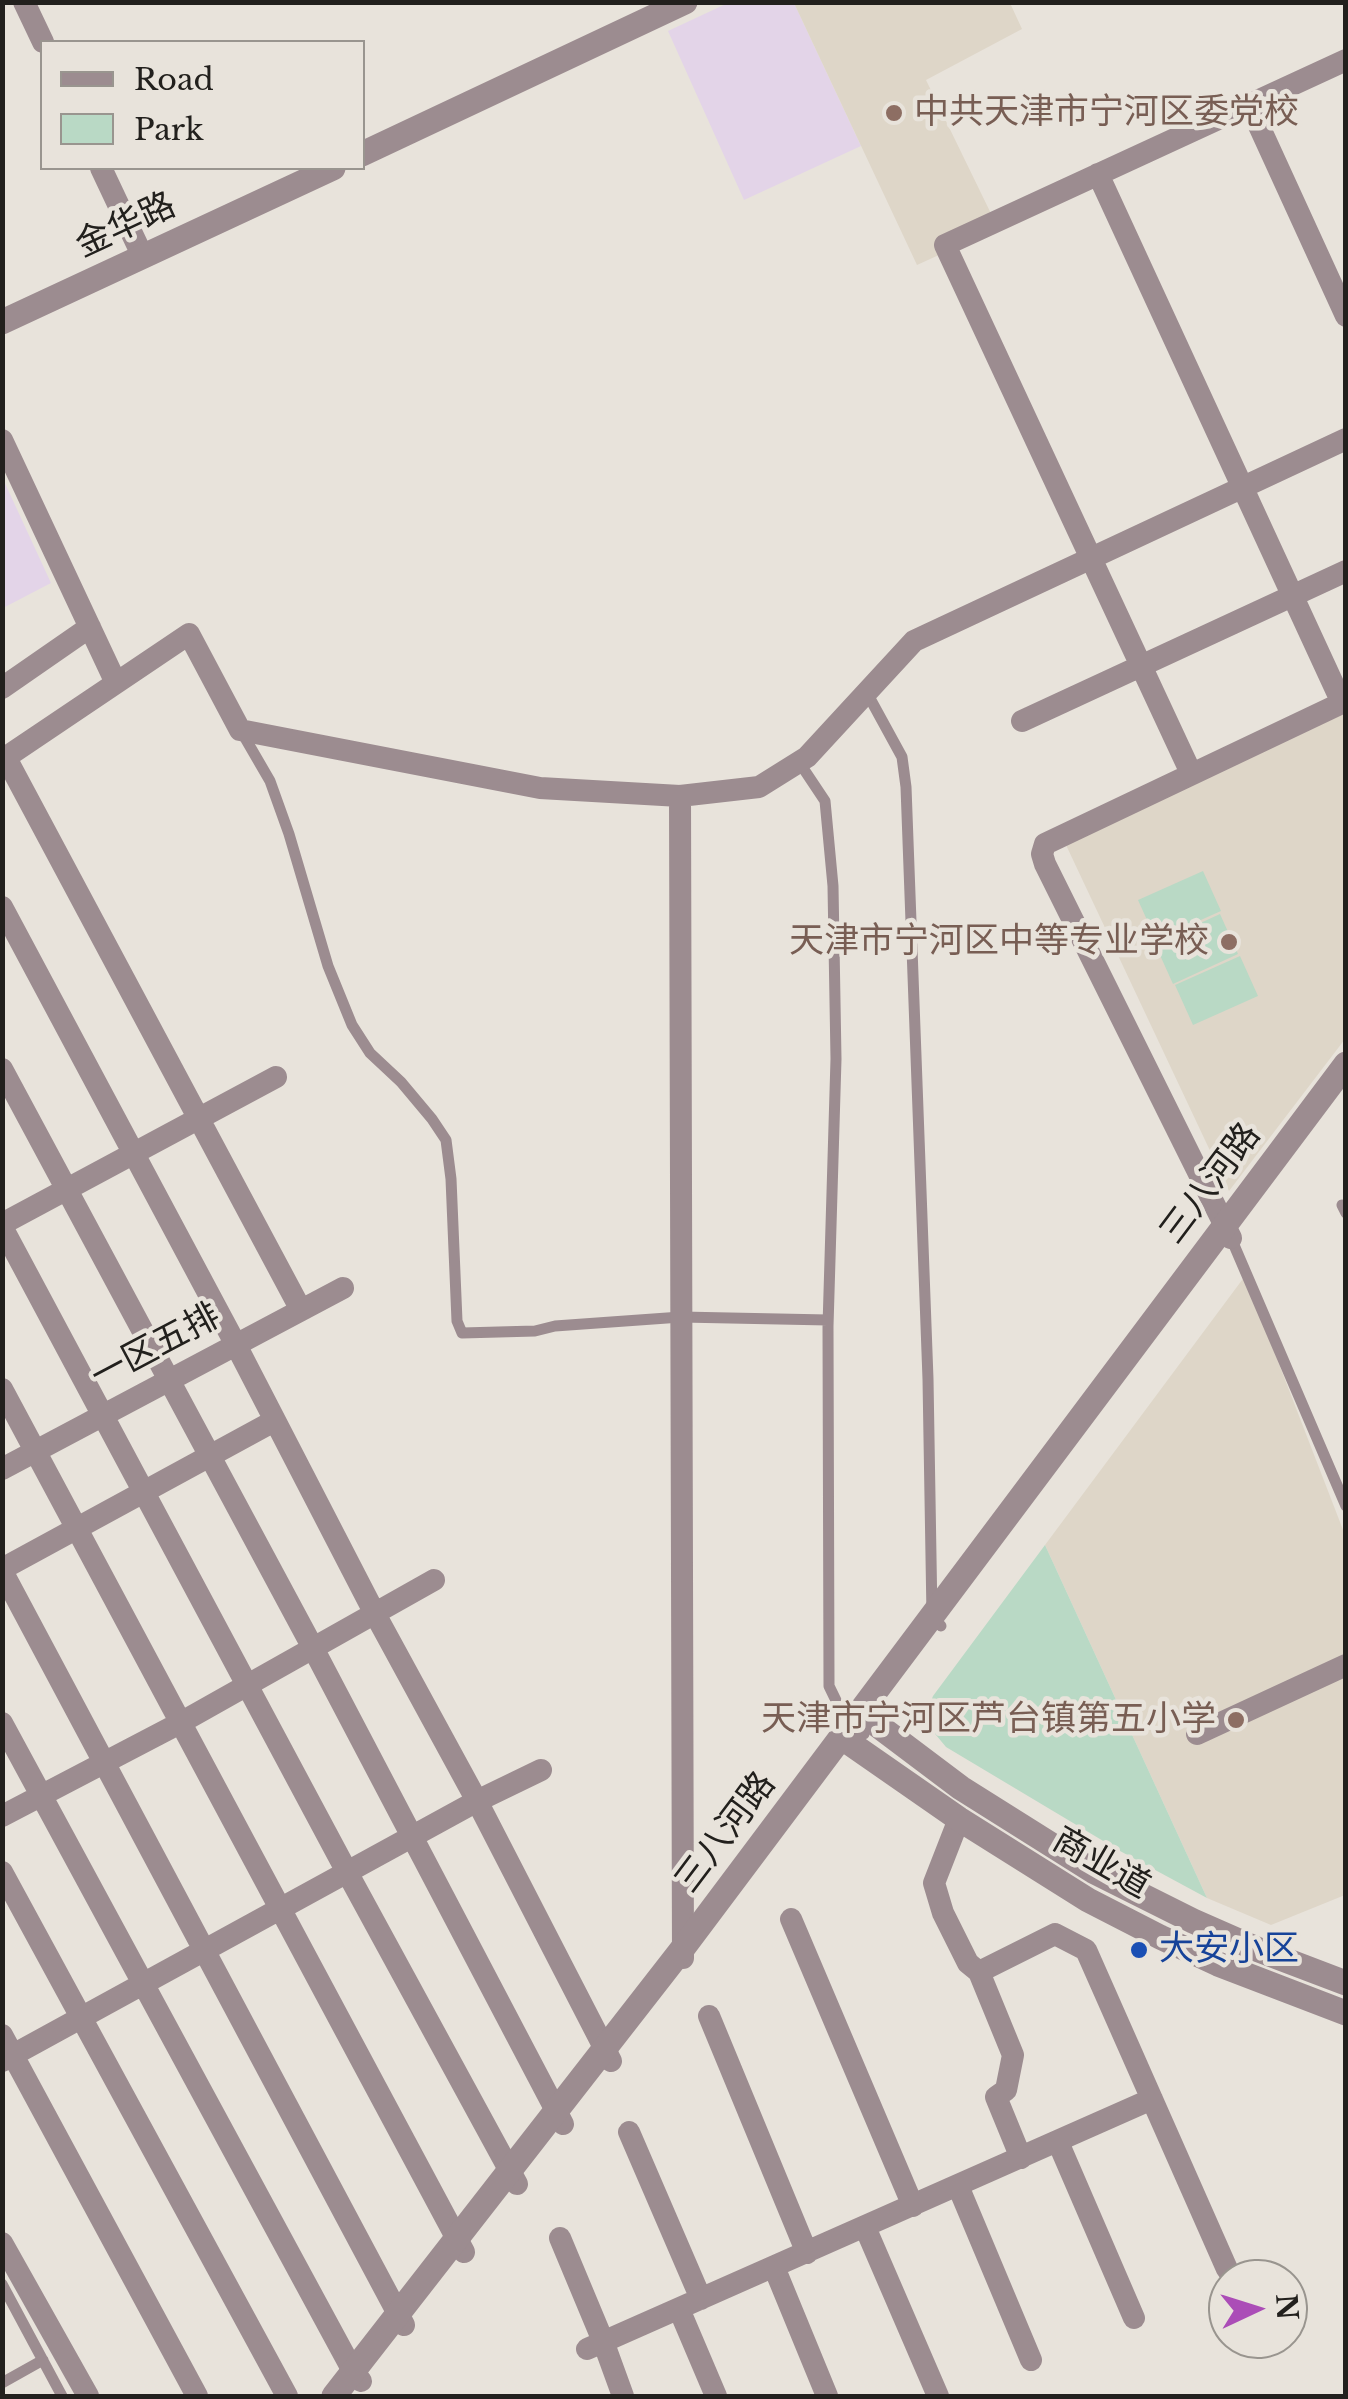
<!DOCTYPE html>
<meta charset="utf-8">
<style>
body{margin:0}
#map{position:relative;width:1348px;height:2399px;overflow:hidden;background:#e8e3db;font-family:"Libre Baskerville",serif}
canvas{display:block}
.frame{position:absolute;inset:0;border:5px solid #22201d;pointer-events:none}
.legend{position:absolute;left:40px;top:40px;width:325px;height:130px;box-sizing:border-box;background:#e8e3db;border:2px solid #99958f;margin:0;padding:12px 18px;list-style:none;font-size:30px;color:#22201d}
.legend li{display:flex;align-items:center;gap:20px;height:50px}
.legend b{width:50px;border:2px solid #99958f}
.north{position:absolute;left:1208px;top:2259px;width:100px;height:100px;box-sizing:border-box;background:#e8e3db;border:2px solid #99958f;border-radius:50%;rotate:86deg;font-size:28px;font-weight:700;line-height:40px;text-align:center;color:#22201d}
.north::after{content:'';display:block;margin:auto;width:35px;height:45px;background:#ab4db7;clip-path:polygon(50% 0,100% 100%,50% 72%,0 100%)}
</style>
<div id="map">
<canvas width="1348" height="2399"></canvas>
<div class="frame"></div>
<ul class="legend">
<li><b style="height:12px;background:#9c8c90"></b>Road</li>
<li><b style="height:28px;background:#b9d9c5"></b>Park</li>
</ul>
<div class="north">N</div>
</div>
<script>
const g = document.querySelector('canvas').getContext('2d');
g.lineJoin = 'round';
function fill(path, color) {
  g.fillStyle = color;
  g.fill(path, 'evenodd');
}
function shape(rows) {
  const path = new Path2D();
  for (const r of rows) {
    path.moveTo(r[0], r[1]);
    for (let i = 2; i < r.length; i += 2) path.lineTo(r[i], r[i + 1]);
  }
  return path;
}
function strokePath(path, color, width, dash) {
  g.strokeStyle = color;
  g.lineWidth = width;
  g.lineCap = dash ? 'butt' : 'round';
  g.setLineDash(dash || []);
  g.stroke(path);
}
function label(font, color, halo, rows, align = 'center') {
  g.font = font + ' "Libre Baskerville","Noto Sans SC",serif';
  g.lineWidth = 9;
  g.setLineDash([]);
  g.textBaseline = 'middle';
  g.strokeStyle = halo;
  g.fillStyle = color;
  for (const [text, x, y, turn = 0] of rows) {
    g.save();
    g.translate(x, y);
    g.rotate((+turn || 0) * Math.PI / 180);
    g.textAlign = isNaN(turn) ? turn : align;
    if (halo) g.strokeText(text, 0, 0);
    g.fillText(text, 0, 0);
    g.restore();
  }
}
fill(shape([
 [728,3,794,3,861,146,744,200,668,31],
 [3,479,51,583,3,608,2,608]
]), '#e3d4e8');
fill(shape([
 [794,3,1010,3,1022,29,926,80,998,228,917,265],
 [1345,713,1345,1039,1229,1191,1066,845],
 [1245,1276,1345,1535,1345,1895,1271,1925,1207,1898,1045,1545]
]), '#ded6c8');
fill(shape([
 [1203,871,1221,911,1156,940,1138,900],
 [1220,914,1238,954,1173,984,1155,944],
 [1240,956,1258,996,1193,1025,1175,985],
 [1045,1545,1207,1898,1120,1851,946,1747,931,1729,928,1709,933,1696]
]), '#b9d9c5');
strokePath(shape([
 [867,693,902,757,906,787,928,1379,932,1616,941,1626],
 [241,731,270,781,289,834,328,966,352,1025,370,1053,401,1082,432,1119,446,1140,451,1179,457,1321,462,1333,535,1331,555,1326,681,1317,828,1320],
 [799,762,825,801,833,886,836,1059,828,1326,829,1686,844,1717,850,1725,864,1734],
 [1342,1205,1346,1213],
 [1231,1238,1346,1506],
 [2,2284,62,2396],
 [2,2383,43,2360]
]), '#9c8c90', 11);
strokePath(shape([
 [24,2,43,42],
 [1249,104,1346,316],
 [101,168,143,257],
 [1098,174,1342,703],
 [2,440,116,683],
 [2,688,90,627],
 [1022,721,1346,571],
 [6,758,301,1310],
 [2,760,189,634,240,730,540,788,680,796,759,787,807,757,914,641,1346,439],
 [1191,773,945,245,1346,60],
 [680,796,683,1958],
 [2,907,236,1345,374,1612,477,1801,611,2061],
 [2,1069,313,1648,563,2124],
 [2,1224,276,1077],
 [2,1227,347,1872,517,2184],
 [1231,1238,1045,864,1042,854,1045,844,1346,701],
 [2,1389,464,2252],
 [2,1469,343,1288],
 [2,1569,274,1421],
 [2,1571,404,2325],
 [2,1723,353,2371,361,2381],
 [1197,1734,1346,1665],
 [2,1816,180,1723,434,1580],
 [959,1819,934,1883,943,1913,968,1963,979,1972,1055,1934,1086,1950,1227,2269],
 [2,1872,287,2396],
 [791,1919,913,2206],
 [979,1972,1013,2055,1006,2090,996,2097,1021,2158],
 [709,2016,807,2253],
 [2,2035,197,2396],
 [2,2061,477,1801,541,1770],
 [629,2132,701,2299],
 [1058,2142,1134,2318],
 [958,2186,1031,2360],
 [865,2227,938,2396],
 [560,2238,603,2341,623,2396],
 [2,2243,88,2396],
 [774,2267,827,2396],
 [679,2309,716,2396],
 [587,2349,1152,2099]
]), '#9c8c90', 22);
strokePath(shape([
 [362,154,685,2],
 [2,322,333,168],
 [860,1712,961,1788,1093,1871,1193,1921,1259,1950,1346,1983],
 [841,1737,959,1819,1088,1900,1160,1937,1218,1964,1346,2013],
 [334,2396,683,1948,1346,1064]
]), '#9c8c90', 25);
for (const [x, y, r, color] of [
 [894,113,10,"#8d6e63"],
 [1229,942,10,"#8d6e63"],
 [1236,1720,10,"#8d6e63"],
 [1139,1950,10,"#1a4fb4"]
]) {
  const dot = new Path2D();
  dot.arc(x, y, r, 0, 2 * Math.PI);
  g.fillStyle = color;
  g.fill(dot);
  strokePath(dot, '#e8e3db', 4);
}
label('35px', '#785e54', '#e8e3db', [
 ["中共天津市宁河区委党校",914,113,"left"],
 ["天津市宁河区中等专业学校",1209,942],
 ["天津市宁河区芦台镇第五小学",1216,1720]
], 'right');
label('35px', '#22201d', '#e8e3db', [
 ["金华路",126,226,-25],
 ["三八河路",1211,1184,-53],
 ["一区五排",156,1347,-28],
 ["三八河路",726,1833,-53],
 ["商业道",1101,1864,30]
]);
label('35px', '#164399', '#e8e3db', [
 ["大安小区",1159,1950]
], 'left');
</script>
